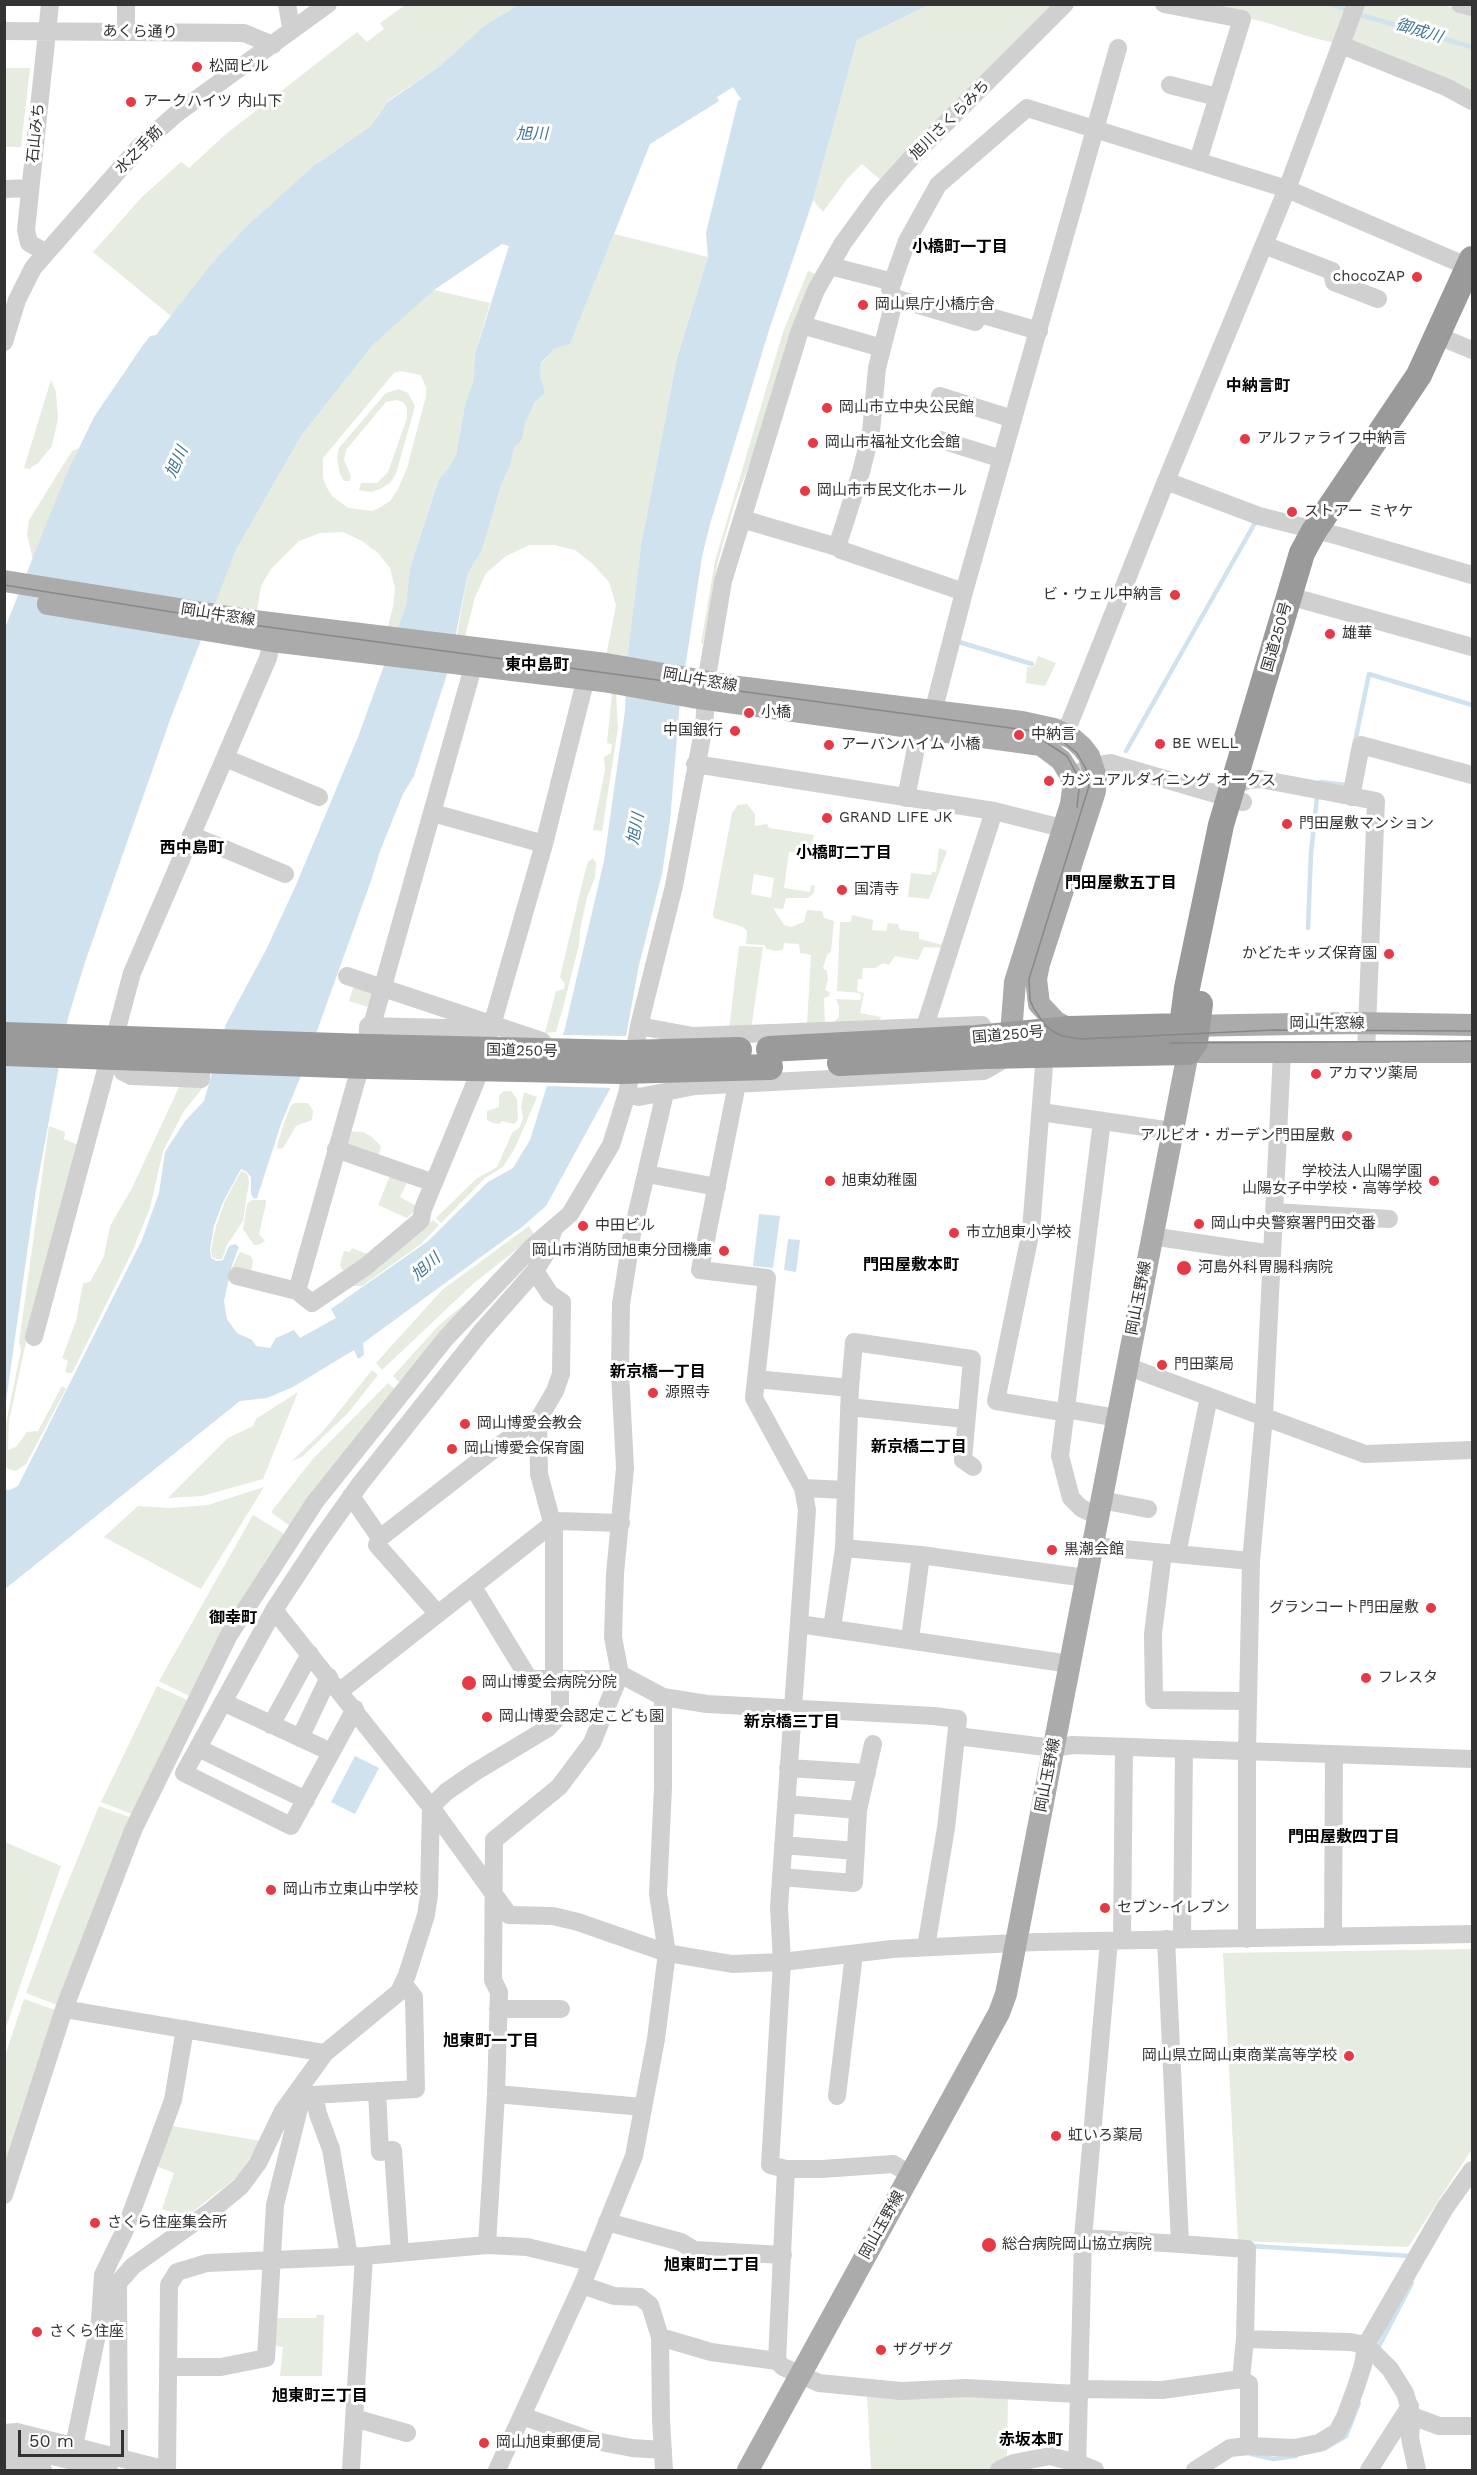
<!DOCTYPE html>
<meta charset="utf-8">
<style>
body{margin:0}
#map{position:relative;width:1477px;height:2475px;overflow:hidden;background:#fff;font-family:"Work Sans",sans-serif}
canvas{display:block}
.frame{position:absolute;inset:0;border:6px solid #333;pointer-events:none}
.scale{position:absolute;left:18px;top:2430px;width:106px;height:27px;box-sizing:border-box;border:3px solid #333;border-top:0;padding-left:8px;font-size:18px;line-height:21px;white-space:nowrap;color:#333;-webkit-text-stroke:4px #fff;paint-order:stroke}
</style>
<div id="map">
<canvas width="1477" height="2475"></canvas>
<div class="frame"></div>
<div class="scale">50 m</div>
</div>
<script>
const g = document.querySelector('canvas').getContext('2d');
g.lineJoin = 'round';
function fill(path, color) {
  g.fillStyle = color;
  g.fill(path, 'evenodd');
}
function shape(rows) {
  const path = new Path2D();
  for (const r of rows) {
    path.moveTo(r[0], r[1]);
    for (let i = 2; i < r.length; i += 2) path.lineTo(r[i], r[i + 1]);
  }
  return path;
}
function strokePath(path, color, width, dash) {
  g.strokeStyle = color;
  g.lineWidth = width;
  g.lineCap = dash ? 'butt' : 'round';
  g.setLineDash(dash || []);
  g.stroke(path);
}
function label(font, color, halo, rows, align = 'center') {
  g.font = font + ' "Work Sans","Noto Sans JP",sans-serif';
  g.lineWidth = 6;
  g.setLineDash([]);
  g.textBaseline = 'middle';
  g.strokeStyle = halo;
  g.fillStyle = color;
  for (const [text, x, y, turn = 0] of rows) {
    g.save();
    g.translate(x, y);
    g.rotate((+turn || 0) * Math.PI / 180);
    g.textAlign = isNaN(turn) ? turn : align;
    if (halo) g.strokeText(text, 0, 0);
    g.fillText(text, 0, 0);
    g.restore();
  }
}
fill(shape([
 [1218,4,1438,4,1472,12,1472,96,1351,47,1310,37,1265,22,1216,11],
 [405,5,518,5,484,26,440,66,386,102,371,126,312,167,247,226,211,264,171,316,93,252,142,197,181,162,189,168,226,134,357,32,367,42,384,29,380,23],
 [928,5,1057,5,882,181,862,164,847,179,823,212,813,200,857,40],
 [4,68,30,68,21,147,5,147],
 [614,234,708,257,677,358,641,545,627,660,606,657,616,605,609,582,593,564,575,550,554,545,529,545,506,556,486,573,475,597,464,641,456,640,468,573,482,550,501,486,510,466,514,448,522,440,525,423,535,402,545,393,540,374,541,364,554,349,570,344],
 [808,271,816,274,757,444,735,502,718,561,703,644,701,643,715,561,783,332],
 [434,290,490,303,475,354,473,382,465,405,456,455,449,468,439,479,410,568,406,605,396,632,387,630,393,607,395,588,390,568,378,553,362,541,343,532,320,533,299,541,271,569,261,586,257,611,214,604,236,550,301,436,372,346],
 [401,371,421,375,426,388,426,396,407,468,398,489,390,501,381,507,372,511,348,508,332,496,327,488,323,478,323,458,394,373],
 [51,380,56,392,58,418,52,446,38,463,29,469,24,468],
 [399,389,408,393,415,406,396,474,390,483,380,489,371,492,359,490,361,483,377,483,388,472,407,418,407,408,404,403,397,400,386,402,346,450,344,460,351,476,350,481,344,481,340,474,337,458,339,448,386,393],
 [79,448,65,477,33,561,27,534,29,520,72,451],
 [1038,656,1056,663,1045,686,1026,683,1027,667,1034,667],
 [612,693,616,693,618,728,602,831,593,830,605,770,604,757,611,753,612,744,607,743],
 [747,804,755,814,755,826,767,824,769,828,814,835,811,849,806,853,789,852,784,888,810,892,811,885,815,886,814,893,808,898,786,898,783,909,773,908,784,925,791,927,804,922,807,910,822,911,824,918,834,921,831,952,827,955,823,968,827,971,828,979,825,990,830,992,829,996,824,998,825,1025,807,1024,811,955,800,953,799,944,784,943,783,950,775,951,767,949,764,945,746,944,747,931,743,927,714,918,713,914,732,813,738,805],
 [754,874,774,878,771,898,751,894],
 [939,848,947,851,929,899,908,897,911,873,931,875,932,872,936,872],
 [593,858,596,863,595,878,587,897,580,930,579,945,563,1008,556,1032,545,1033,556,991,564,989,565,984,560,977,584,876,588,862],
 [852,915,873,920,872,930,886,931,888,923,898,924,900,930,919,932,919,939,947,946,946,948,924,947,918,960,895,956,889,965,883,963,875,968,863,968,862,979,858,979,857,991,864,993,860,1013,881,1017,878,1023,836,1023,835,1021,839,1017,839,1007,836,999,860,1000,861,997,860,993,837,991,840,922,851,922],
 [739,946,763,947,751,1029,729,1030],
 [355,982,378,990,371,1008,349,1001],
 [180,1085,205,1085,184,1111,163,1151,150,1208,132,1252,72,1373,68,1373,65,1372,68,1361,62,1358,76,1321,83,1283,90,1282,104,1256,110,1226,132,1188],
 [504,1091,511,1091,517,1099,518,1120,514,1124,502,1121,499,1124,493,1123,487,1120,487,1111,499,1107,499,1095],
 [524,1092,537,1097,516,1146,503,1167,485,1178,441,1223,436,1218,476,1179,497,1167,512,1133,520,1127,523,1117,521,1107],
 [295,1103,308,1103,313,1111,312,1120,296,1126,283,1148,278,1149,277,1146,284,1123,291,1105],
 [49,1126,65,1132,64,1139,78,1145,24,1351,9,1421,8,1450,16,1447,27,1432,38,1431,62,1386,66,1389,26,1464,16,1471,8,1469,5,1465,5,1428,21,1350,19,1342],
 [345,1131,363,1132,372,1137,381,1146,378,1158,342,1146],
 [241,1171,247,1173,249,1182,243,1221,227,1245,222,1259,217,1259,212,1257,211,1249,216,1226,225,1201],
 [392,1171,410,1177,400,1197,418,1207,407,1218,378,1205],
 [252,1200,266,1200,266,1203,259,1234,265,1241,258,1245,254,1245,243,1229,247,1204],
 [433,1220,439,1225,421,1244,362,1286,347,1286,385,1260],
 [529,1226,535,1235,474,1283,382,1370,376,1363,442,1290],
 [352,1248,367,1254,349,1271,342,1270,340,1265,344,1251,350,1252],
 [240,1252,251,1256,253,1261,251,1272,235,1273,232,1268],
 [485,1287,401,1384,393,1376,439,1325],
 [372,1370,378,1375,348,1413,303,1456,291,1462,324,1430],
 [388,1383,396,1390,291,1527,271,1512,312,1460],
 [298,1392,263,1479,202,1496,168,1498,228,1438,253,1426,256,1419],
 [264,1487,201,1589,104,1537,138,1506,170,1508,208,1505],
 [253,1515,286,1535,189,1696,159,1681],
 [157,1686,187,1700,132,1814,101,1802],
 [99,1806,129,1817,57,2005,26,1993,59,1904],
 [5,1842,61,1866,5,2030],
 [1472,1949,1472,2149,1408,2247,1238,2241,1223,1953],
 [24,1999,55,2010,5,2171,5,2056],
 [172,2126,261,2141,237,2177,186,2217,162,2209,174,2173,153,2165],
 [317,2315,324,2315,322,2376,280,2376,283,2347,270,2345,271,2318,316,2318],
 [1008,2394,1007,2461,988,2470,871,2470,867,2395]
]), '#e6ecdf');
fill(shape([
 [518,5,928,5,857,40,813,200,770,327,710,524,702,557,680,701,670,821,662,874,639,965,626,1036,610,1089,546,1206,522,1227,363,1343,364,1355,358,1359,354,1350,293,1387,267,1398,240,1401,5,1589,5,1490,10,1490,18,1486,142,1240,159,1193,165,1152,185,1121,204,1101,226,1024,266,950,296,885,358,737,406,605,410,568,439,479,449,468,456,455,465,405,473,382,475,354,509,246,502,244,434,290,372,346,301,436,236,550,171,717,85,962,68,1018,36,1190,5,1408,5,628,65,477,94,417,143,345,150,336,156,335,211,264,247,226,312,167,371,126,386,103,440,66,484,26],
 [733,87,741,99,738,101,706,233,708,257,677,358,641,545,627,660,625,711,604,861,565,1028,530,1140,513,1168,488,1182,428,1241,331,1309,336,1318,300,1338,294,1330,276,1338,270,1348,256,1346,252,1340,237,1333,227,1319,224,1301,232,1265,239,1247,235,1244,229,1246,223,1260,217,1261,211,1258,210,1249,214,1226,223,1202,241,1169,247,1172,251,1177,251,1194,254,1199,257,1198,281,1124,300,1078,372,878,380,851,403,794,414,776,449,668,468,573,482,550,501,486,510,466,514,448,522,440,525,423,535,402,545,393,540,374,541,363,554,349,570,344,650,144,719,101,717,97],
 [759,1214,780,1216,773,1268,753,1266],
 [788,1239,800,1240,796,1272,784,1270],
 [355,1756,379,1768,355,1814,331,1802]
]), '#cfe2ee');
fill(shape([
 [560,1035,629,1036,614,1088,545,1086]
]), '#fff');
strokePath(shape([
 [1331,4,1349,11],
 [1357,14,1472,47],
 [959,642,1032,664],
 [1355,742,1369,674,1472,705],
 [1126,751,1256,521],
 [1320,782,1346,785,1347,783],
 [1308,928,1311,853,1317,797],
 [1251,2246,1411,2256],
 [1377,2350,1412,2283],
 [1324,2449,1346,2436,1359,2403],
 [1251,2454,1273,2459,1296,2456]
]), '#cfe2ee', 4.5);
strokePath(shape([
 [126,4,126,31],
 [287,4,290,22,294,29],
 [1164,4,1242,19,1198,161],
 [1460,4,1472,7],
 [4,31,244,33,273,45],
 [1341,45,1446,87,1472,101],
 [1170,85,1217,97],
 [4,189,30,188],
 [1264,245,1332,271,1334,282,1378,299],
 [45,252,29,243,26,230,50,4],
 [830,266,893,282],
 [802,325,882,348],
 [1039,331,980,314,975,322,895,298,890,289,907,241,938,185,1027,108,1287,189,1469,267],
 [1438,336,1472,350],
 [4,342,17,300,33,268,141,145,176,114,328,4],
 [940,396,1013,419],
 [941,440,1002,459],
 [1166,481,1259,516,1339,536,1472,575],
 [742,519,837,547,841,550,964,592],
 [837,547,861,472,871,432,877,368,895,298],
 [1289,596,1472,647],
 [477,653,297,1291,312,1303,365,1267,421,1220,423,1209,476,1081,544,844,589,666],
 [930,724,964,592,1118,48],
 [1053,743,1070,722,1166,481,1287,189,1356,4],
 [225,758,319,797],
 [695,764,994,811,1062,828],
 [1071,776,1093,766,1110,763,1243,802],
 [1212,793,1249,780,1260,779,1376,801,1366,1053],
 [1351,797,1361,745,1472,775],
 [906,798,920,728],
 [433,813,544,844],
 [191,835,285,874],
 [347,976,542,1041],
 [639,1026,693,1036,982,1025],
 [927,1027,927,1020,994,811],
 [736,1035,737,1084,700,1270,767,1278,754,1398,803,1488,807,1510,779,1907,782,1962,770,2165,786,2169,822,2169,893,2164,910,2174],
 [118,1047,119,1065,123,1072,131,1076,201,1079,202,1050],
 [1045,1054,1031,1230,996,1401,1056,1411,1071,1410,1117,1418],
 [627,1094,639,1097,695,1086,984,1071,1010,1056],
 [1041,1112,1172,1131],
 [336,1149,434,1183],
 [647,1174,717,1187],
 [1274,1212,1389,1219],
 [1151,1236,1272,1254],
 [535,1271,550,1294,562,1302,561,1374,555,1391,538,1420,539,1474,554,1530,554,1678],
 [237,1276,297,1291],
 [34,1337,132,973,268,658,272,641],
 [1126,1366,1365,1454,1472,1450],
 [756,1379,850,1388],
 [849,1407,965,1419],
 [803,1488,846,1490,844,1548,832,1628],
 [846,1490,850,1388,854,1342,972,1359,963,1460,973,1467],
 [351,1496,380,1538,493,1450,525,1427,538,1420],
 [1101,1500,1148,1509],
 [1098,1516,1081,1508,1071,1498,1060,1456,1102,1121],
 [380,1538,377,1545,438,1614],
 [1093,1545,1112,1548,1251,1561],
 [844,1548,921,1555,1086,1578],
 [1163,1553,1153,1634,1154,1700,1248,1701],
 [1177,1554,1209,1397],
 [473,1587,529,1679,618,1679],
 [274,1610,431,1807,509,1915,553,1916,578,1922,667,1953,732,1964,782,1962,892,1949,1037,1942,1472,1934],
 [799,1624,1070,1664],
 [910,1639,921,1555],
 [620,1674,663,1697,707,1704,934,1716,958,1719,946,1828,926,1947],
 [340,1691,552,1524,558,1521,621,1523],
 [223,1702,331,1752],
 [355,1709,291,1826,184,1773,274,1610,318,1543,360,1484,481,1332,535,1271,546,1253,553,1231],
 [271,1725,310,1654],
 [957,1736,1053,1748,1073,1745,1472,1759],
 [300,1738,329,1677],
 [198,1748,306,1800],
 [788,1768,867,1773],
 [786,1804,858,1810],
 [783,1845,856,1851],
 [781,1877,854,1883,858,1810,873,1744],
 [1333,1937,1334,1755],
 [1166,1939,1180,2244,1247,2249,1245,2339,1241,2379,1249,2384,1249,2446,1295,2448,1319,2443,1337,2432,1345,2417,1356,2387,1363,2365,1366,2345,1445,2208,1472,2170],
 [1182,1939,1184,1749],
 [1247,1939,1247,1751,1251,1561,1264,1416,1282,1053],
 [1122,1940,1124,1747],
 [64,2009,325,2053],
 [498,2009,561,2009],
 [377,2091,380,2152,393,2150,400,2253],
 [496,2094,643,2107],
 [294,2096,416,2089,414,1997,403,1983],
 [314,2096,318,2114,331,2149,349,2256],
 [837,2096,854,1954],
 [786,2169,777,2361,783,2367,819,2383,901,2391,966,2388,1077,2394],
 [4,2195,64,2009,134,1828,229,1635,315,1502,446,1338,533,1246,570,1214,611,1145,627,1094,639,1026,674,886,704,726,708,671,723,581,800,330,816,290,843,243,878,195,914,155,1065,4],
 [607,2222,681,2242,694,2250,783,2255],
 [1083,2238,1180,2244],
 [487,2245,496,2094,499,1992,493,1980,494,1840,559,1787,592,1743,620,1674,613,1637,615,1574,625,1468,620,1373,621,1304,632,1234,665,1093],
 [582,2285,614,2296,640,2297,650,2305,660,2337,661,2420,664,2470],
 [660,2337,711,2352,777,2361],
 [1245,2339,1350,2342,1366,2345,1390,2369,1405,2393,1412,2416,1410,2438,1417,2470],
 [168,2367,221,2367,266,2358,275,2205,302,2096],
 [1078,2389,1162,2390,1241,2379],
 [522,2416,590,2440,632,2448,663,2450],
 [1412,2416,1439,2426,1472,2426],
 [354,2418,407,2433],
 [4,2433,17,2432,167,2470],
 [4,2444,109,2470],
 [74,2446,100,2320,103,2275,125,2230,173,2100,185,2029],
 [4,2456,15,2464,43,2470],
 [119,2458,118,2283,133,2266,212,2210,241,2186,258,2163,283,2111,325,2053,399,1992,407,1975,426,1915,429,1895,431,1807,446,1792,475,1772,548,1728,560,1715,560,1678],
 [167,2470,169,2285,177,2272,207,2263,364,2256,487,2245,527,2247,590,2262],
 [351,2470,364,2256],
 [497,2470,582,2285,634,2156,656,2039,667,1953,658,1894,663,1787,663,1697],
 [999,2470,1014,2463,1050,2456,1077,2463,1095,2470],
 [1077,2470,1083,2238,1109,1941],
 [1195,2470,1230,2448,1249,2446],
 [1369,2470,1410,2406]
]), '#d0d0d0', 18);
strokePath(shape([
 [4,581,254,621,606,664,738,687,1022,722,1054,729,1073,739,1082,747,1089,756,1096,777,1095,791,1039,964,1036,979,1039,1004,1056,1022,1070,1029],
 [48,604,272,641,603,681,692,697,1041,745,1061,760,1071,776,1073,789,1071,804,1015,982,1011,1034,1024,1046],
 [1188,1052,1472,1052],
 [748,2470,999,2013,1006,1994,1186,1063,1188,1052,1181,1042,1182,1026,1356,1023,1472,1025]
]), '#ababab', 22);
strokePath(shape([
 [769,1049,976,1038,1070,1029,1182,1026,1187,988,1221,825,1302,553,1314,531,1419,375,1472,259],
 [840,1063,984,1056,1188,1052,1195,1042,1200,1004]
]), '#9a9a9a', 26);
strokePath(shape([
 [4,585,253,625,1040,732,1058,738,1077,753,1086,769,1089,786,1029,979,1030,1000,1034,1009,1045,1025,1054,1032,1062,1036,1081,1039,1274,1030,1472,1031],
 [1044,741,1067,756,1076,773,1079,789,1077,807],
 [1170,1043,1472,1041]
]), '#888', 1.5);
strokePath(shape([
 [367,1058,368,1026,485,1029]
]), '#d0d0d0', 18);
strokePath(shape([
 [4,1035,368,1047,627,1053,739,1050],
 [4,1053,367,1066,621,1071,770,1067]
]), '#9a9a9a', 26);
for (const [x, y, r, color] of [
 [197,67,6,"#e63946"],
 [131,102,6,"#e63946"],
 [1417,277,6,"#e63946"],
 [863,305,6,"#e63946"],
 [827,408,6,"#e63946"],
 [1245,439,6,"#e63946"],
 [813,443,6,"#e63946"],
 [805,491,6,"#e63946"],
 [1292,512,6,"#e63946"],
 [1175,595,6,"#e63946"],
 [1330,634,6,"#e63946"],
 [749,713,6,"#e63946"],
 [735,731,6,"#e63946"],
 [1019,735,6,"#e63946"],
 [1160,744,6,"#e63946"],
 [829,745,6,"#e63946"],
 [1049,781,6,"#e63946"],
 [827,818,6,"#e63946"],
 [1287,824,6,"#e63946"],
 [842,890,6,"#e63946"],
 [1389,954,6,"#e63946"],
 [1316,1074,6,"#e63946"],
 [1347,1136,6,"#e63946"],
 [830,1181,6,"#e63946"],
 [1434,1181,6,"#e63946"],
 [1199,1224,6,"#e63946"],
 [583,1226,6,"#e63946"],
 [954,1233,6,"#e63946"],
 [724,1251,6,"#e63946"],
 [1184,1268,8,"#e63946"],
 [1162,1365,6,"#e63946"],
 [653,1393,6,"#e63946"],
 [465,1424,6,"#e63946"],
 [452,1449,6,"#e63946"],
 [1052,1550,6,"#e63946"],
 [1431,1608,6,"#e63946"],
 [1366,1678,6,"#e63946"],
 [469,1683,8,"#e63946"],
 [487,1717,6,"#e63946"],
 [271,1890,6,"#e63946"],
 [1105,1908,6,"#e63946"],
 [1349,2056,6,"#e63946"],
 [1056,2136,6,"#e63946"],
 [95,2223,6,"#e63946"],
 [989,2245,8,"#e63946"],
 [37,2332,6,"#e63946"],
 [881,2350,6,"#e63946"],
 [484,2443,6,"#e63946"]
]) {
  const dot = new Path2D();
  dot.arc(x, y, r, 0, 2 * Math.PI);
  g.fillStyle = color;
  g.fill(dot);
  strokePath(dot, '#fff', 2);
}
label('15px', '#333', '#fff', [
 ["あくら通り",140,32,1],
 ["旭川さくらみち",950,120,-45],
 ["石山みち",36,133,-84],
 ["水之手筋",139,150,-45],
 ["岡山牛窓線",218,615,9],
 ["国道250号",1277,637,-74],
 ["岡山牛窓線",700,680,10],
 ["岡山牛窓線",1327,1024],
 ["国道250号",1008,1035,-5],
 ["国道250号",522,1051,1],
 ["岡山玉野線",1139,1298,-79],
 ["岡山玉野線",1048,1775,-79],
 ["岡山玉野線",882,2225,-61]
]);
label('15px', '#333', '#fff', [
 ["松岡ビル",209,67],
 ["アークハイツ 内山下",143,102],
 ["chocoZAP",1405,277,"right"],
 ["岡山県庁小橋庁舎",875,305],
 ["岡山市立中央公民館",839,408],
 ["アルファライフ中納言",1257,439],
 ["岡山市福祉文化会館",825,443],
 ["岡山市市民文化ホール",817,491],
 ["ストアー ミヤケ",1304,512],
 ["ビ・ウェル中納言",1163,595,"right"],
 ["雄華",1342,634],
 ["小橋",761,713],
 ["中国銀行",723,731,"right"],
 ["中納言",1031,735],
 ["BE WELL",1172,744],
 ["アーバンハイム 小橋",841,745],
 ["カジュアルダイニング オークス",1061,781],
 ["GRAND LIFE JK",839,818],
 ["門田屋敷マンション",1299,824],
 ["国清寺",854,890],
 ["かどたキッズ保育園",1377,954,"right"],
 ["アカマツ薬局",1328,1074],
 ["アルビオ・ガーデン門田屋敷",1335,1136,"right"],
 ["学校法人山陽学園",1422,1172,"right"],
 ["山陽女子中学校・高等学校",1422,1189,"right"],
 ["旭東幼稚園",842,1181],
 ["岡山中央警察署門田交番",1211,1224],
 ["中田ビル",595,1226],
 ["市立旭東小学校",966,1233],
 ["岡山市消防団旭東分団機庫",712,1251,"right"],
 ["河島外科胃腸科病院",1198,1268],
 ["門田薬局",1174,1365],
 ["源照寺",665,1393],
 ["岡山博愛会教会",477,1424],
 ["岡山博愛会保育園",464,1449],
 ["黒潮会館",1064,1550],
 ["グランコート門田屋敷",1419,1608,"right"],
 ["フレスタ",1378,1678],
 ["岡山博愛会病院分院",482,1683],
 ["岡山博愛会認定こども園",499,1717],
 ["岡山市立東山中学校",283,1890],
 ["セブン-イレブン",1117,1908],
 ["岡山県立岡山東商業高等学校",1337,2056,"right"],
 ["虹いろ薬局",1068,2136],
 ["さくら住座集会所",107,2223],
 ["総合病院岡山協立病院",1002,2245],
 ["さくら住座",49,2332],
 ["ザグザグ",893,2350],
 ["岡山旭東郵便局",496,2443]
], 'left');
label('italic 16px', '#3f7597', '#fff', [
 ["御成川",1419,31,17],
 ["旭川",532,134],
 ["旭川",177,462,-66],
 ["旭川",636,829,-79],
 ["旭川",426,1267,-41]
]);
label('bold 16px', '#000', '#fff', [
 ["小橋町一丁目",960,247],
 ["中納言町",1258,386],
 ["東中島町",537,665],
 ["西中島町",192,848],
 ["小橋町二丁目",844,853],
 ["門田屋敷五丁目",1121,883],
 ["門田屋敷本町",911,1265],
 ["新京橋一丁目",658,1372],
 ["新京橋二丁目",919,1447],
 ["御幸町",233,1618],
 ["新京橋三丁目",792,1722],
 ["門田屋敷四丁目",1344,1837],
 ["旭東町一丁目",491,2041],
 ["旭東町二丁目",712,2265],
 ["旭東町三丁目",320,2396],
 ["赤坂本町",1031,2440]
]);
</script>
